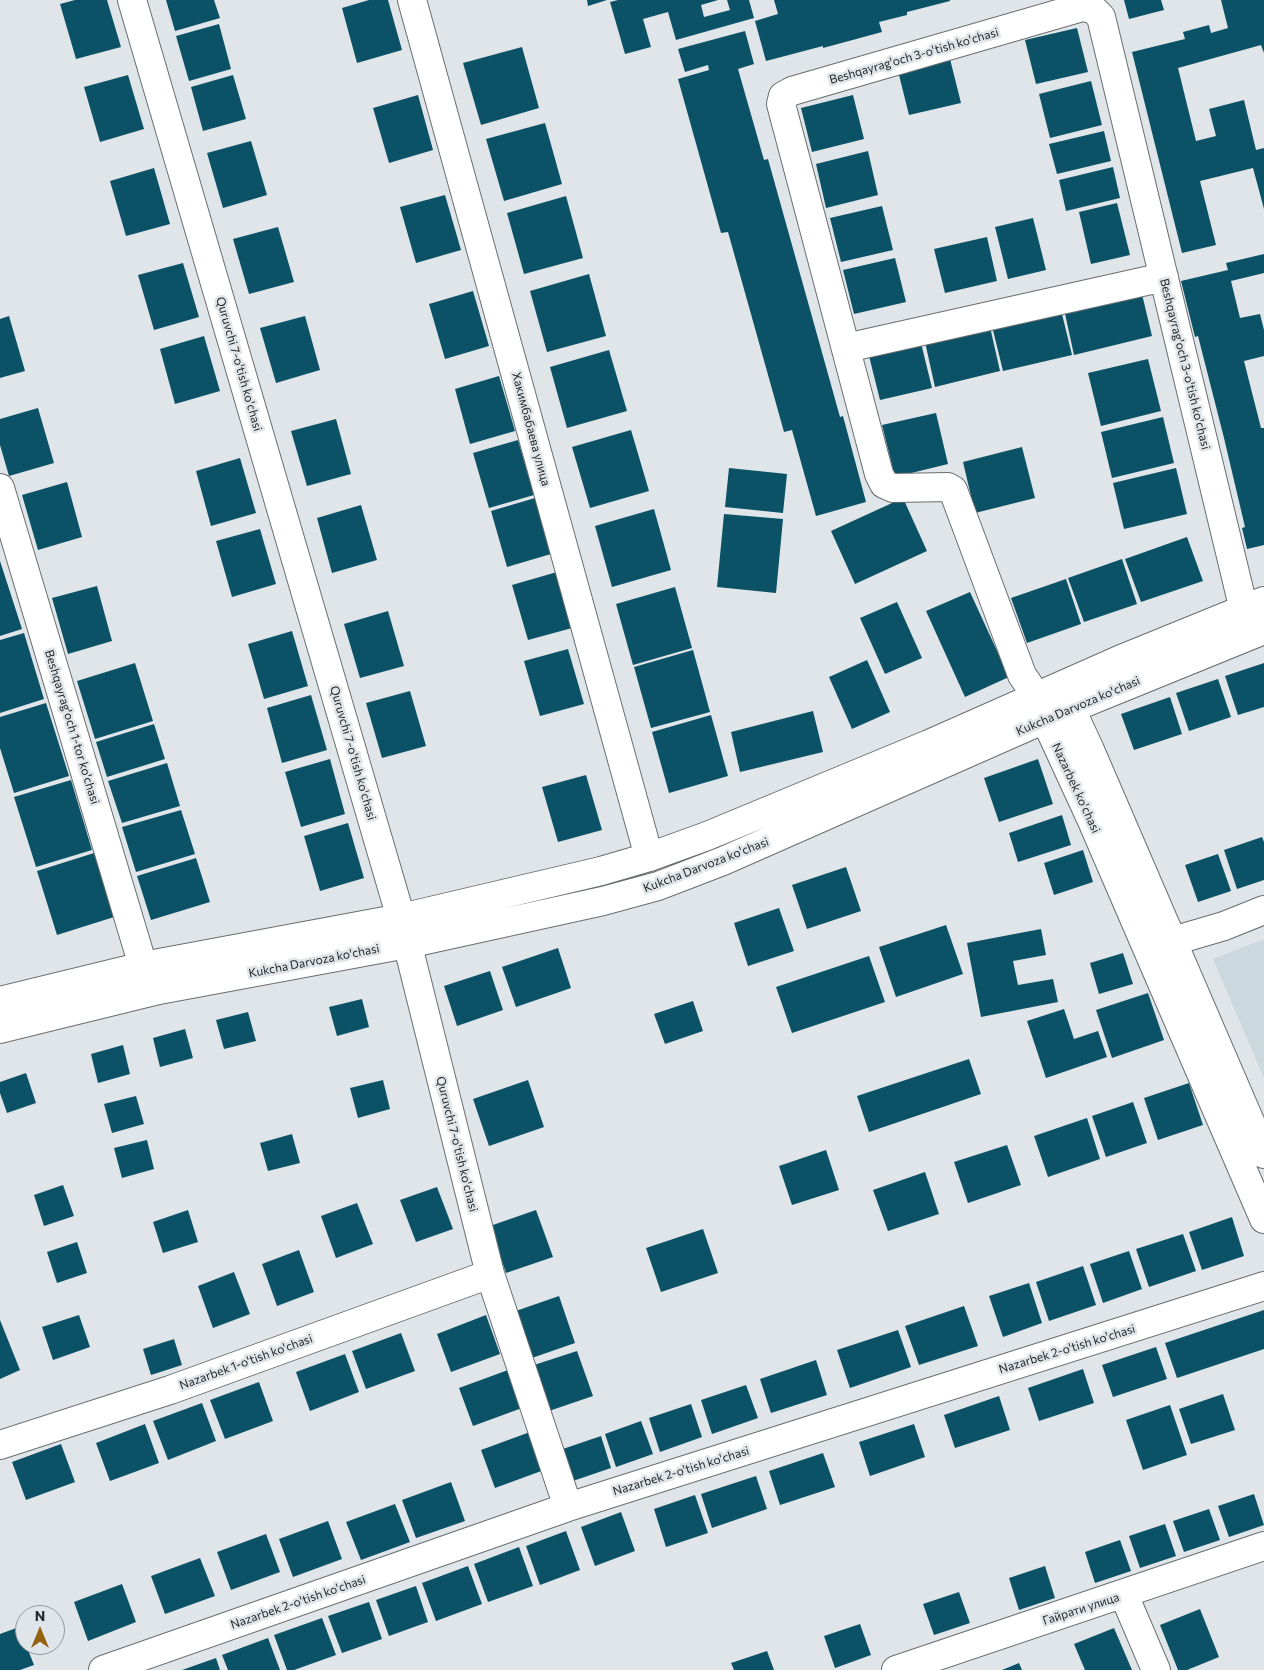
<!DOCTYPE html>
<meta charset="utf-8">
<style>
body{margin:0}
#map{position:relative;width:1264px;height:1670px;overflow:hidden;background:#dfe5e8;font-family:Commissioner,sans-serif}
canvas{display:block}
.north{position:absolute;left:15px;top:1605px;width:50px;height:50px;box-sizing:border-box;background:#dfe5e8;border:1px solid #95999c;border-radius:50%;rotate:0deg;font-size:14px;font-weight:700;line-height:20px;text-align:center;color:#262829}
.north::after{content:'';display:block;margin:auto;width:18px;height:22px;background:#936311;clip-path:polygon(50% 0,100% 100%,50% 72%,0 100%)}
</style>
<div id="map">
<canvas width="1264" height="1670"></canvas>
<div class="north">N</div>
</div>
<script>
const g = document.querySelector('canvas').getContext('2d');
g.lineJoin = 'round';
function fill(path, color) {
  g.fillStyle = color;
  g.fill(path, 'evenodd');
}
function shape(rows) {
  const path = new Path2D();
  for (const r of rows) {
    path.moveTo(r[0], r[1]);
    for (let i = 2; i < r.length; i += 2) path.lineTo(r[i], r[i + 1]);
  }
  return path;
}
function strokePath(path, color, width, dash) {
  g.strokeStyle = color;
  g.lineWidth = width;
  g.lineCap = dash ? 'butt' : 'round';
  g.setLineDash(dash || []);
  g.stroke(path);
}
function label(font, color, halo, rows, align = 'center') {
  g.font = font + ' Commissioner,sans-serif';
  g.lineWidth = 5;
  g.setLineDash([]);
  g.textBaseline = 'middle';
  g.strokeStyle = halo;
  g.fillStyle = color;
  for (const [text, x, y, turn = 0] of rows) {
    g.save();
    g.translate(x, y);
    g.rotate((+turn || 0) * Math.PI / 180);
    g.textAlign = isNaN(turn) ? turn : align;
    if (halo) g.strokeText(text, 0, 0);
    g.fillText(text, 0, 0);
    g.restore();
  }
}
fill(shape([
 [1264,939,1264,1078,1213,959]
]), '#cbd8dd');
fill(shape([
 [75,0,107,0,121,47,76,59,60,4],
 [166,0,214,0,220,18,175,31],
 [369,0,388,0,402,50,357,63,342,8],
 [587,0,607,0,588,6],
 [618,0,718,0,701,5,704,17,730,10,727,0,749,0,754,18,676,40,668,12,643,19,651,47,625,54,610,2],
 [774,0,950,0,950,1,907,12,907,15,879,22,882,32,823,48,823,46,766,61,755,21,778,14],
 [1124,0,1161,0,1164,10,1129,19],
 [1221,0,1264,0,1264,53,1261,45,1178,68,1196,141,1216,136,1209,109,1244,100,1256,150,1264,148,1264,209,1253,168,1200,181,1216,245,1182,253,1132,52,1185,39,1183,32,1209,25,1211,33,1228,28],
 [219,24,231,69,189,81,176,36],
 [1077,28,1088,72,1036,84,1025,40],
 [745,31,754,64,738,69,764,160,768,159,840,417,843,416,866,502,816,516,792,430,784,432,728,232,721,233,678,79,709,70,708,65,685,72,678,49],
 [522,47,539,108,481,125,463,63],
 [950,59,961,103,909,115,898,71],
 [128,75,144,129,100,142,84,87],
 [233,75,246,119,203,131,191,87],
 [1091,81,1102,125,1050,138,1039,94],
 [418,95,433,150,389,163,373,108],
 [853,95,864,139,812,152,801,108],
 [545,123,562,184,504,201,486,139],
 [1104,131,1111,161,1057,174,1049,144],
 [251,141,267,195,223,208,207,153],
 [868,151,878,195,826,208,816,164],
 [1113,167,1120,198,1066,211,1059,180],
 [154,168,170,224,126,236,110,181],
 [445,195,461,250,416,263,400,207],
 [566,196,583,258,524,274,507,213],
 [1117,203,1130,255,1091,264,1079,212],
 [882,206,893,250,841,262,830,218],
 [1033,218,1046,270,1008,279,995,227],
 [278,227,294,282,249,294,233,239],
 [987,237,997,281,945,293,934,249],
 [1264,254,1264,273,1231,281,1240,318,1260,314,1264,330,1264,356,1244,361,1261,428,1264,428,1264,545,1247,549,1242,528,1245,527,1224,438,1198,336,1195,337,1181,281,1228,270,1226,263],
 [895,258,906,302,854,314,843,270],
 [183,263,199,317,154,330,138,275],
 [589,274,606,336,547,352,530,291],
 [1141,290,1152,336,1074,355,1064,309],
 [473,291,489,346,445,359,429,304],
 [1061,310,1072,355,1003,371,992,326],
 [9,316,25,371,0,378,0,319],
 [305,316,320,370,276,383,260,328],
 [990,327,1000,371,935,387,925,342],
 [204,336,220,391,175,404,160,349],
 [921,343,932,388,880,400,869,356],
 [609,350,627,411,567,428,550,367],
 [1148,359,1161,411,1101,426,1088,373],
 [499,376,515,431,470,444,455,389],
 [38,408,54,463,9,476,0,445,0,419],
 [936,413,948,464,895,477,882,425],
 [1163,417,1174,463,1112,478,1101,432],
 [336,419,351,474,307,486,291,431],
 [631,430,649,491,590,508,572,447],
 [518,440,534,495,489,508,473,453],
 [1022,447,1035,498,975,513,963,462],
 [240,458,256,513,211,526,196,471],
 [729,468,787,474,783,513,725,507],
 [1176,468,1187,514,1124,529,1113,483],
 [67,482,82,537,38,550,22,495],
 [535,498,551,554,507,567,491,511],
 [903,498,927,551,855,584,831,531],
 [361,505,377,560,332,573,317,518],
 [654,509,671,570,612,587,595,526],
 [724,514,783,519,776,593,717,587],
 [260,529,276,584,232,597,216,541],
 [1187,537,1203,581,1141,602,1125,559],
 [1122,559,1137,604,1084,622,1068,578],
 [0,561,22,629,0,636],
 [557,572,572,628,528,640,512,585],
 [1066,579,1081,624,1027,643,1011,598],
 [97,586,112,641,68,654,52,598],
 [675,587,692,648,633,665,616,604],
 [970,592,1009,677,965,697,926,611],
 [897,602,922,658,885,674,860,618],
 [388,611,404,666,360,678,344,624],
 [292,631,308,686,264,699,248,644],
 [24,633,44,699,0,713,0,640],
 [568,649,584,704,540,716,524,661],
 [693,650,710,712,651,728,634,667],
 [867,660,890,712,852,729,829,677],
 [135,663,153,721,95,739,77,681],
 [1264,663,1264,707,1238,715,1225,676],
 [1218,679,1231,717,1189,731,1176,693],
 [410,691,426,746,382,758,366,703],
 [311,695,327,750,282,763,267,708],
 [1170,697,1182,734,1134,750,1121,714],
 [46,703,69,776,14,793,0,748,0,717],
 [813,711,823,752,740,772,731,732],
 [711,715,728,776,669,793,652,732],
 [154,724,165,759,107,777,96,742],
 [330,759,345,814,301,827,285,772],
 [1038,759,1053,804,999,822,984,778],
 [167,763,180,806,122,823,108,781],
 [586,775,602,830,558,842,542,787],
 [71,780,92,850,36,867,14,797],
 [181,810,195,854,136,872,122,827],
 [1062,815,1071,845,1018,862,1009,833],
 [348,823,364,878,320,891,304,836],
 [1262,837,1264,842,1264,880,1237,889,1224,850],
 [1083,850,1093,882,1054,895,1044,863],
 [94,853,114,917,57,935,37,871],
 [1218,854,1231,891,1198,902,1185,865],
 [196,858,210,902,151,920,137,876],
 [846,867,861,911,807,929,792,885],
 [779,908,794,951,748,966,734,923],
 [946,925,963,974,896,997,879,947],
 [1041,929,1046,955,1013,961,1018,985,1053,979,1058,1002,981,1017,967,943],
 [558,948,571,988,516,1007,502,967],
 [1123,953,1133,984,1099,994,1090,963],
 [869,956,885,1002,792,1033,776,987],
 [490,971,503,1010,457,1026,444,986],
 [1148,993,1164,1040,1112,1058,1096,1010],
 [362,999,369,1027,337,1036,329,1007],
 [693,1001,703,1031,665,1044,654,1014],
 [1064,1009,1074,1039,1098,1031,1107,1057,1046,1078,1027,1021],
 [248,1012,256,1041,224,1049,216,1020],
 [185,1029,193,1058,160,1067,153,1038],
 [123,1045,130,1074,98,1083,91,1054],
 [969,1059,981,1094,869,1132,857,1096],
 [26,1073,36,1103,7,1113,0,1093,0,1082],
 [383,1080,390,1109,358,1118,350,1088],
 [528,1080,544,1127,489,1146,473,1099],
 [1189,1083,1203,1125,1158,1140,1144,1098],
 [136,1096,144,1124,112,1133,104,1104],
 [1133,1102,1147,1143,1106,1157,1092,1116],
 [1087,1118,1100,1159,1048,1177,1034,1136],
 [292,1134,300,1163,268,1171,260,1143],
 [147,1140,154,1169,122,1178,114,1148],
 [1007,1145,1021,1185,968,1203,954,1162],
 [826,1150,839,1190,792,1205,779,1166],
 [925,1172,939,1214,888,1231,873,1190],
 [63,1185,74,1216,44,1226,34,1195],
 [437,1187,453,1229,416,1242,400,1200],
 [357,1203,373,1244,336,1258,321,1216],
 [188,1210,198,1242,163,1253,153,1222],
 [536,1210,553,1257,506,1273,490,1226],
 [1232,1217,1244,1256,1202,1270,1189,1232],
 [703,1229,718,1273,661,1292,646,1248],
 [1183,1234,1196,1271,1149,1287,1136,1249],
 [77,1242,87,1273,57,1283,47,1252],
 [299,1250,314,1292,277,1306,262,1264],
 [1129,1251,1142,1289,1103,1303,1090,1264],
 [1083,1266,1096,1305,1049,1321,1036,1282],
 [234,1272,250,1314,213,1328,198,1286],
 [1029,1283,1042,1323,1003,1337,989,1296],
 [559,1296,575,1343,529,1359,513,1312],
 [964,1306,978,1346,919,1365,905,1326],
 [1264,1310,1264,1349,1177,1378,1165,1343],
 [79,1315,90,1347,53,1360,42,1327],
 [486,1315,500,1354,451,1372,437,1334],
 [0,1320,20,1370,0,1379],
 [898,1330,911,1367,850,1388,837,1350],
 [401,1333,415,1371,366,1389,352,1351],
 [174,1339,182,1365,151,1375,143,1349],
 [1156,1347,1167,1379,1113,1397,1102,1365],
 [577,1351,593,1396,546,1412,531,1366],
 [345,1354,359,1392,310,1411,296,1372],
 [816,1360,827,1395,771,1413,760,1379],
 [1083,1369,1094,1403,1039,1421,1028,1388],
 [508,1370,522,1408,473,1426,459,1388],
 [259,1382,273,1421,225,1439,210,1400],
 [746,1385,758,1418,712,1434,701,1400],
 [1223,1394,1235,1430,1191,1444,1179,1409],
 [999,1396,1010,1430,955,1448,944,1415],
 [202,1403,216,1441,168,1460,153,1421],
 [691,1404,702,1437,660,1452,649,1418],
 [1170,1405,1187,1455,1143,1470,1126,1420],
 [641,1421,653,1454,616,1467,605,1434],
 [145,1424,159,1463,110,1481,96,1443],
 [914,1424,925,1457,870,1476,859,1442],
 [530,1432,544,1470,495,1488,481,1450],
 [601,1436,611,1468,567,1483,557,1451],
 [61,1444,75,1482,26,1500,12,1462],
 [823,1453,835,1487,780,1505,769,1471],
 [756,1476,767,1509,712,1528,701,1494],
 [451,1482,465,1521,416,1538,402,1500],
 [1254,1494,1264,1525,1229,1537,1218,1506],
 [695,1495,708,1533,666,1547,654,1509],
 [395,1504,410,1542,361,1560,346,1522],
 [1209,1509,1220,1540,1184,1552,1173,1521],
 [621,1512,635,1551,595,1566,581,1527],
 [328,1521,342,1559,293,1577,279,1539],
 [1165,1524,1176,1556,1140,1568,1129,1536],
 [566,1531,580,1570,540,1585,526,1546],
 [266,1534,280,1572,231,1590,217,1552],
 [1120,1540,1131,1571,1095,1583,1085,1552],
 [519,1547,533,1586,488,1602,474,1564],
 [200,1558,215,1596,165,1614,151,1576],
 [468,1566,482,1604,436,1621,422,1583],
 [1045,1566,1055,1598,1019,1610,1009,1578],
 [122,1584,136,1622,88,1641,74,1602],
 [416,1586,428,1622,389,1636,376,1600],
 [959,1592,970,1623,934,1635,923,1604],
 [369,1602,382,1639,342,1653,328,1616],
 [1200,1609,1219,1657,1187,1670,1178,1670,1160,1625],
 [322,1618,336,1655,294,1670,287,1670,274,1635],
 [860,1624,871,1655,835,1668,824,1636],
 [19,1627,34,1665,20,1670,0,1670,0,1634],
 [1114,1628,1132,1670,1085,1670,1074,1644],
 [268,1638,280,1670,228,1670,222,1655],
 [767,1651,774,1670,734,1670,731,1663],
 [216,1658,220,1670,182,1670],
 [1019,1663,1022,1670,1002,1670]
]), '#0c5267');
const minor = shape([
 [132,0,401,918,490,1274,568,1507],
 [412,0,649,857],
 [846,348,1164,277],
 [0,488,143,966],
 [1037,697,1022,675,953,490,948,487,893,488,884,484,879,474,781,104,783,96,792,91,1082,7,1093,9,1101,17,1249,631],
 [1150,951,1173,941,1224,926,1264,910],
 [0,1445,170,1390,490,1274],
 [1124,1595,1156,1670],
 [103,1670,568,1507,1264,1286],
 [896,1670,1264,1546]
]);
const major = shape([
 [1039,703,1045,719,1092,821,1264,1219],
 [1054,703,1071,709,1090,750,1264,1154],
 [0,1001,143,966,401,918,601,871,649,857,707,836,929,744,1119,660,1264,601],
 [0,1029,159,990,407,944,603,901,658,886,723,861,1045,719,1264,630]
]);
strokePath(minor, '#696e70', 30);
strokePath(major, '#696e70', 30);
strokePath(minor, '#fff', 28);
strokePath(major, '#fff', 28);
label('12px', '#262829', '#dfe5e8', [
 ["Beshqayrag'och 3-o'tish ko'chasi",914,56,-16],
 ["Quruvchi 7-o'tish ko'chasi",239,364,74],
 ["Beshqayrag'och 3-o'tish ko'chasi",1185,364,76],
 ["Хакимбабаева улица",531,429,75],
 ["Kukcha Darvoza ko'chasi",1078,706,-23],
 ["Beshqayrag'och 1-tor ko'chasi",72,727,73],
 ["Quruvchi 7-o'tish ko'chasi",353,753,74],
 ["Nazarbek ko'chasi",1076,788,65],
 ["Kukcha Darvoza ko'chasi",706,865,-21],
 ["Kukcha Darvoza ko'chasi",314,961,-11],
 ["Quruvchi 7-o'tish ko'chasi",457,1144,76],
 ["Nazarbek 2-o'tish ko'chasi",1067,1349,-17],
 ["Nazarbek 1-o'tish ko'chasi",246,1362,-20],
 ["Nazarbek 2-o'tish ko'chasi",681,1471,-17],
 ["Nazarbek 2-o'tish ko'chasi",298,1602,-19],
 ["Гайрати улица",1081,1609,-18]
]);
</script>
